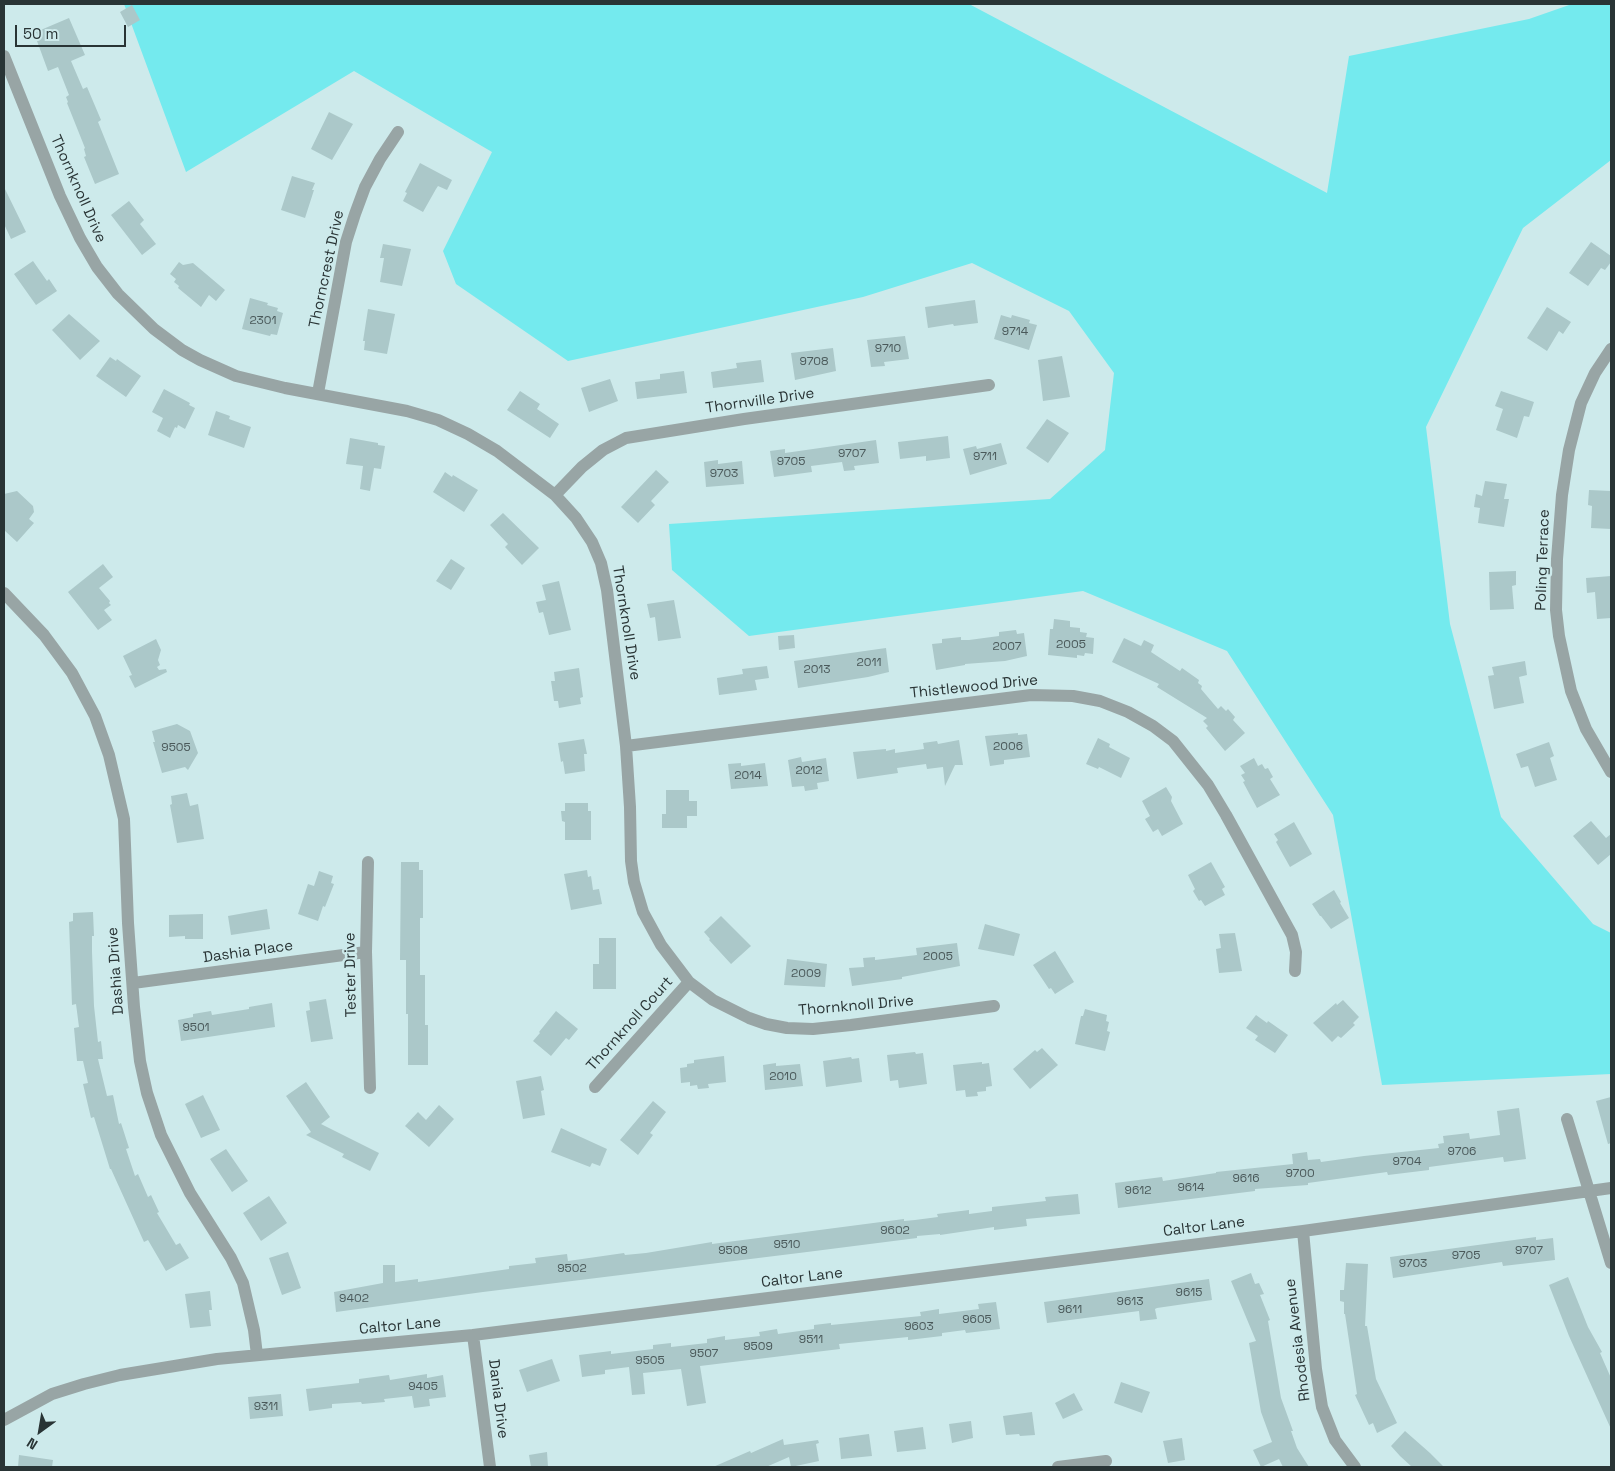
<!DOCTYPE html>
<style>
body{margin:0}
#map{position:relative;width:1615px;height:1471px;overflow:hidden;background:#cdeaeb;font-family:"Space Grotesk",sans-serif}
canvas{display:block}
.frame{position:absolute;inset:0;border:5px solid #293435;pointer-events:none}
.north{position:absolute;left:15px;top:1406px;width:50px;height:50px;-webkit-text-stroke:4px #cdeaeb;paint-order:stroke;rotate:212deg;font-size:14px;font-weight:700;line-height:20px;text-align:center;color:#293435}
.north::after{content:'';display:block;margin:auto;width:18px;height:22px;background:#293435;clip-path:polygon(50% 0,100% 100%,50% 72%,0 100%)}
.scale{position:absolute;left:15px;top:25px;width:111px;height:22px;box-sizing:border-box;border:2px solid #293435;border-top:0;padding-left:6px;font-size:15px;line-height:18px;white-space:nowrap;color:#293435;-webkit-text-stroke:4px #cdeaeb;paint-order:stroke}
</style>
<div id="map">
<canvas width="1615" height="1471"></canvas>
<div class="frame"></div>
<div class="north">N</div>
<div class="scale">50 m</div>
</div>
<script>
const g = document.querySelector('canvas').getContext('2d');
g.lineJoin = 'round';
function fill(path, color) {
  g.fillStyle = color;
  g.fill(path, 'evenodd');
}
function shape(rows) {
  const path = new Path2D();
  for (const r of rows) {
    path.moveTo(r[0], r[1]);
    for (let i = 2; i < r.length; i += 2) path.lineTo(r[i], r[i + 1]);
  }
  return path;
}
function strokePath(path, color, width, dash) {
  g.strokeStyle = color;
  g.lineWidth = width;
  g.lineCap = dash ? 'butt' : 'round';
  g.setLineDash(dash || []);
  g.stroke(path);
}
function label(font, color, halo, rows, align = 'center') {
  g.font = font + ' "Space Grotesk",sans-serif';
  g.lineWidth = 5;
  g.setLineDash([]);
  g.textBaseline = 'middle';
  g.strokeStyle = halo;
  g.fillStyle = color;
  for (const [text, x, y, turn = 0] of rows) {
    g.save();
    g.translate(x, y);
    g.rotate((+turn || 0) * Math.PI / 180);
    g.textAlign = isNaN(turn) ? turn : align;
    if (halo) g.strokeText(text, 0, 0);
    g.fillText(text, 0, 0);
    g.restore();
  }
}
fill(shape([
 [124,4,969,4,1327,193,1349,56,1529,19,1572,4,1611,4,1611,160,1523,228,1426,427,1450,624,1501,817,1593,924,1611,933,1611,1074,1382,1085,1333,815,1227,651,1083,591,749,636,672,570,669,524,1050,499,1105,450,1114,373,1069,311,972,263,863,297,568,361,456,284,443,251,492,152,354,71,186,172]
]), '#74eaee');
fill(shape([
 [132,5,140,20,128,27,120,12],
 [69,18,85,55,71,61,83,89,87,87,101,120,98,122,119,174,95,184,84,157,86,156,84,149,85,148,67,103,68,102,66,97,69,95,58,67,48,71,37,41,40,40,36,32],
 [329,112,353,124,332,160,311,149],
 [420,163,452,180,447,190,438,186,436,189,423,212,403,201,407,193,405,192],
 [292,176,315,183,312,190,314,190,305,218,281,210],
 [4,187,26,232,11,239,4,224],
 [129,201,144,220,140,224,156,244,142,255,111,215],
 [1591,242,1611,256,1611,262,1605,270,1601,268,1588,286,1569,273],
 [383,244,411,249,402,286,380,282,384,258,380,258],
 [33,261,47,281,49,279,57,291,36,305,14,274],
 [179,262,183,265,193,263,225,290,216,301,209,295,201,307,178,288,179,286,174,282,176,279,170,274],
 [250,298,268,303,267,305,278,308,277,311,283,313,277,335,271,334,270,336,242,329],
 [975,300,978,323,954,326,953,324,928,328,925,307],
 [1547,307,1571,322,1563,334,1559,331,1547,351,1527,338],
 [368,309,395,314,387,354,364,350,365,341,363,341],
 [69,314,100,341,80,360,52,330],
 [1001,315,1011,318,1012,315,1030,320,1029,323,1037,325,1029,350,994,339],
 [905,336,909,359,884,362,885,366,871,367,867,340],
 [833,348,836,371,795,380,791,353],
 [1062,356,1070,397,1043,401,1038,360],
 [110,357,116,361,117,359,141,376,126,397,96,376],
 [761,360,764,382,713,388,711,372,737,368,736,363],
 [684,371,687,393,637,399,635,382,660,379,660,374],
 [610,379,618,401,589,412,581,388],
 [164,389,190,403,189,405,195,408,185,429,178,425,177,428,175,427,170,438,157,431,163,418,152,412],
 [520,391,540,404,537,409,559,424,550,438,507,410],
 [1501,391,1534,402,1529,417,1524,416,1517,438,1496,430,1503,409,1495,406],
 [216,411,230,416,229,419,251,427,244,448,208,435],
 [1047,419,1069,433,1048,463,1026,448],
 [948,436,950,458,926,461,926,456,900,459,898,442],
 [350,438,378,443,378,445,385,446,381,469,374,468,370,491,360,489,363,466,346,464],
 [876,440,879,463,854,466,855,470,844,471,842,462,811,466,812,472,774,477,770,451,785,449,785,453],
 [1001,443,1007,464,970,475,963,449,976,446,977,449],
 [718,460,718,464,742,461,744,484,706,487,704,462],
 [656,470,669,482,651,501,655,505,638,523,621,507],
 [445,472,452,477,453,475,478,490,464,512,433,492],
 [1485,481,1507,484,1504,499,1509,499,1504,527,1478,523,1480,508,1474,507,1476,494,1482,496],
 [1589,490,1611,491,1611,529,1591,528,1592,506,1588,505],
 [17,491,33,506,34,512,29,519,34,523,17,542,4,530,4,494],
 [503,513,539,548,522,565,505,547,508,544,490,525],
 [451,559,465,568,451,590,436,581],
 [103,564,113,577,99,588,110,601,109,603,111,605,104,610,112,620,98,630,68,592],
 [1516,571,1516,585,1512,586,1514,609,1490,610,1489,572],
 [1611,576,1611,618,1597,619,1595,592,1587,593,1586,578],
 [559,581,571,630,549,635,543,612,539,613,536,602,546,600,542,585],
 [674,600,681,638,658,641,655,617,650,618,647,604],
 [1054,619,1070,621,1070,627,1080,628,1080,632,1087,633,1086,637,1094,638,1093,654,1085,653,1084,656,1077,655,1077,658,1048,655,1050,629,1053,629],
 [1016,630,1017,634,1024,633,1027,656,1005,661,965,664,965,665,936,670,932,644,942,643,942,639,961,637,961,640,969,640,999,636,999,632],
 [794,635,795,648,779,650,778,636],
 [1124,638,1141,646,1144,640,1154,645,1151,652,1180,671,1182,668,1199,680,1198,683,1202,686,1201,689,1218,709,1221,706,1226,711,1228,709,1235,717,1233,720,1245,733,1225,751,1206,728,1208,726,1203,721,1207,718,1157,687,1159,684,1112,662],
 [156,639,161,650,158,660,160,665,157,667,159,670,166,669,167,672,135,688,129,676,132,675,123,656],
 [886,648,889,672,868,677,798,688,794,661],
 [1525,661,1527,675,1519,677,1524,703,1494,709,1488,676,1494,675,1492,667],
 [767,666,769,678,755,680,757,690,719,695,717,678,743,674,742,669],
 [579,668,583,697,580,698,581,704,559,708,558,701,554,701,551,681,555,681,554,672],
 [177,724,190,731,198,753,188,770,185,767,162,773,153,742,155,742,152,731],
 [1018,733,1018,735,1027,734,1030,757,1004,760,1004,764,990,766,985,736],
 [1098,738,1110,744,1109,747,1130,758,1121,778,1099,767,1098,769,1086,764],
 [584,739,587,754,584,754,585,771,565,774,563,761,561,762,558,743],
 [959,740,963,765,955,765,945,786,943,767,927,769,926,764,897,768,898,773,857,779,853,752,886,749,886,751,895,749,895,753,924,749,923,743,937,741,938,744],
 [1549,742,1554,756,1550,758,1557,780,1535,787,1528,766,1521,768,1516,754],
 [801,757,802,762,826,758,829,781,817,783,818,789,805,791,804,786,792,787,788,760],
 [1254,758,1258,766,1262,764,1265,769,1268,768,1273,777,1270,779,1280,795,1257,808,1243,782,1245,781,1241,775,1245,773,1240,766],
 [741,763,741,766,765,763,768,786,731,789,728,764],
 [1166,787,1172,797,1171,801,1183,824,1162,836,1158,829,1153,832,1145,819,1150,816,1142,801],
 [666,790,689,790,689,801,697,801,697,816,687,816,687,828,662,828,662,814,666,814],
 [187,793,190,806,198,804,204,839,177,843,170,805,172,804,171,796],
 [565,803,588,803,588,811,591,811,591,840,565,840,565,822,562,821,561,811,565,811],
 [1591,821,1606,838,1611,834,1611,854,1598,865,1573,836],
 [1294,822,1312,854,1290,867,1276,842,1278,840,1274,834],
 [401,862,419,862,419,870,423,870,423,918,420,918,420,975,425,975,425,1025,428,1025,428,1065,408,1065,408,1014,406,1014,406,960,400,960],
 [1211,862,1225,887,1222,889,1225,895,1205,906,1201,900,1199,901,1193,891,1195,889,1188,875],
 [587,870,588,877,591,876,593,890,599,889,602,904,571,910,564,874],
 [319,871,333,876,331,883,334,884,325,907,323,906,318,921,298,914,308,884,314,886],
 [1334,890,1341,902,1340,903,1349,918,1331,929,1321,916,1320,916,1312,904],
 [267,909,270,929,231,935,228,916],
 [93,912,94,936,92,936,92,952,94,1006,98,1042,101,1041,103,1059,98,1059,107,1096,113,1095,119,1124,121,1123,129,1148,126,1149,135,1176,138,1174,148,1197,151,1195,159,1212,157,1213,176,1245,180,1243,189,1258,166,1271,148,1240,144,1242,111,1169,110,1169,94,1117,91,1118,83,1084,88,1083,83,1061,77,1061,74,1028,79,1027,76,1004,72,1005,69,922,73,921,73,913],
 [203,914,203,939,185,939,185,936,169,937,169,915],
 [721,916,751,946,731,964,709,940,710,939,704,932],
 [985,924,1020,934,1014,956,978,949],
 [1235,933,1242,971,1219,973,1216,949,1221,948,1219,934],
 [599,938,616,938,616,989,593,989,593,964,599,964],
 [957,943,960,966,902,977,902,979,852,986,849,968,864,967,863,958,875,957,875,960,917,955,916,948],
 [1055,951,1074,982,1055,994,1051,988,1049,989,1033,965],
 [787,959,827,964,825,987,784,985],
 [326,999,333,1039,311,1042,306,1011,310,1010,309,1002],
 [1343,1000,1359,1017,1353,1023,1355,1025,1341,1038,1338,1036,1332,1042,1313,1023,1336,1003,1337,1005],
 [272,1003,275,1027,181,1041,178,1020,193,1017,193,1014,211,1011,212,1015,249,1009,249,1007],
 [1085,1009,1107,1015,1106,1021,1109,1022,1107,1031,1110,1032,1105,1051,1075,1044,1081,1016,1083,1016],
 [556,1011,578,1029,569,1040,566,1038,551,1056,533,1041,540,1033,539,1032],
 [1256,1015,1267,1023,1268,1021,1288,1035,1275,1053,1255,1040,1258,1036,1246,1028],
 [1042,1048,1058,1065,1030,1089,1013,1069,1035,1050,1037,1052],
 [915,1052,916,1054,923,1053,927,1084,899,1088,898,1080,890,1081,887,1055],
 [724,1056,726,1082,708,1084,709,1088,698,1089,697,1085,690,1086,690,1082,681,1083,680,1068,687,1067,687,1064,694,1063,694,1060],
 [851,1057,852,1059,859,1058,862,1082,826,1087,823,1061],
 [982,1062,982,1064,989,1063,992,1086,986,1087,986,1091,977,1092,978,1096,966,1097,965,1090,956,1091,953,1065],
 [776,1063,776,1066,800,1064,803,1086,765,1090,763,1065],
 [541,1076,544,1090,541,1091,545,1115,523,1119,516,1081],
 [306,1082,330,1117,321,1124,379,1153,370,1171,342,1157,344,1154,306,1135,311,1132,286,1096],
 [203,1095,220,1130,201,1138,185,1104],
 [1611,1097,1611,1143,1608,1144,1596,1101],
 [653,1101,666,1112,650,1133,653,1135,638,1155,620,1140],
 [439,1105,454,1119,429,1147,405,1126,418,1112,426,1120],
 [1519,1108,1526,1159,1504,1162,1503,1157,1429,1167,1429,1170,1388,1175,1387,1172,1308,1183,1308,1185,1255,1189,1255,1191,1118,1208,1115,1183,1162,1177,1163,1181,1216,1173,1216,1172,1293,1164,1292,1154,1307,1152,1308,1160,1320,1159,1321,1162,1364,1156,1439,1148,1438,1144,1444,1143,1443,1136,1469,1133,1470,1139,1500,1135,1497,1111],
 [561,1128,607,1149,600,1166,592,1163,590,1167,551,1152],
 [226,1149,248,1181,232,1192,210,1159],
 [1078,1194,1080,1214,1026,1219,1027,1226,994,1230,994,1227,940,1235,940,1234,917,1236,917,1238,807,1252,483,1292,336,1312,334,1292,383,1283,383,1265,395,1265,395,1282,418,1279,418,1282,509,1269,509,1266,536,1263,535,1258,567,1254,568,1261,624,1253,625,1255,646,1253,712,1242,712,1244,766,1237,904,1219,904,1221,915,1220,938,1217,937,1214,969,1210,969,1214,992,1211,992,1207,1046,1201,1045,1197],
 [269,1196,287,1223,261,1241,243,1213],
 [1536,1237,1536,1240,1553,1238,1555,1260,1503,1266,1502,1262,1393,1278,1390,1257],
 [288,1252,301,1288,282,1295,269,1258],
 [1346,1263,1368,1264,1365,1326,1367,1326,1376,1379,1397,1423,1377,1433,1373,1423,1369,1425,1355,1395,1357,1394,1345,1314,1344,1314,1344,1302,1340,1301,1340,1290,1344,1290],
 [1251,1273,1255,1284,1259,1283,1264,1294,1260,1295,1270,1320,1268,1321,1281,1398,1293,1431,1291,1431,1297,1448,1309,1467,1283,1467,1279,1459,1261,1467,1253,1450,1272,1442,1261,1412,1249,1343,1256,1341,1231,1281],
 [1568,1277,1588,1327,1602,1352,1600,1353,1611,1378,1611,1429,1569,1336,1549,1285],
 [1209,1279,1212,1300,1157,1308,1155,1309,1157,1319,1140,1321,1139,1311,1047,1323,1044,1302],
 [210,1291,212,1310,209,1310,211,1326,190,1328,185,1294],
 [996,1302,1000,1329,966,1333,965,1330,942,1333,942,1336,908,1340,908,1337,839,1344,840,1349,700,1366,706,1403,687,1406,681,1369,643,1373,645,1394,632,1395,629,1367,605,1370,605,1374,582,1377,579,1355,611,1351,611,1354,653,1349,653,1345,671,1343,671,1347,707,1343,707,1339,725,1336,725,1340,760,1336,759,1332,777,1329,778,1334,814,1329,814,1325,831,1323,831,1325,921,1316,920,1312,939,1309,939,1314,979,1309,978,1304],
 [552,1359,560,1381,527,1392,519,1370],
 [427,1374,427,1378,443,1375,446,1397,429,1399,430,1406,414,1408,412,1396,384,1399,385,1402,362,1404,361,1402,332,1404,332,1408,309,1411,306,1389,359,1383,359,1379,389,1375,390,1380],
 [1121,1382,1150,1392,1142,1413,1114,1403],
 [1074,1393,1083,1410,1063,1419,1055,1403],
 [281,1394,283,1416,250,1419,248,1397],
 [1032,1412,1035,1435,1020,1436,1019,1434,1006,1435,1003,1416],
 [971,1421,973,1438,952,1443,949,1424],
 [923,1427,926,1449,897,1452,894,1431],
 [1405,1431,1430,1453,1444,1467,1412,1467,1400,1456,1391,1446],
 [869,1434,872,1456,841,1459,839,1438],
 [1182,1438,1185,1460,1168,1463,1163,1441],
 [783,1439,784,1445,818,1440,819,1443,816,1444,819,1461,791,1467,789,1457,766,1467,713,1467,750,1451,751,1453],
 [547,1452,548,1467,531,1467,529,1455],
 [19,1455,53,1460,52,1467,18,1467]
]), '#abc8c9');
strokePath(shape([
 [4,56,60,196,80,238,97,267,118,294,154,329,182,350,200,360,236,376,285,388,407,411,438,420,468,434,497,451,555,495,576,518,592,542,601,563,607,590,626,746,630,807,631,861,634,882,643,912,661,945,689,982,713,1000,749,1018,766,1024,787,1028,813,1029,851,1025,994,1006],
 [1611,349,1595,373,1581,403,1569,450,1562,495,1557,559,1556,610,1559,636,1571,691,1586,729,1611,772],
 [318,393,346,242,355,214,365,187,380,159,398,132],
 [555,495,582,467,603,450,626,438,744,419,989,385],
 [4,593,44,635,72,673,95,716,109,755,124,819,128,923,134,1007,140,1061,147,1093,161,1135,190,1193,231,1258,243,1283,254,1330,257,1355],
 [626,746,1031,695,1073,696,1100,701,1128,712,1153,726,1173,741,1208,785,1226,815,1292,935,1296,952,1295,971],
 [368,862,366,952,370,1088],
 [133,983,366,952],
 [595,1087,689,982],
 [1567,1119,1611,1263],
 [1303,1231,1316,1369,1322,1407,1335,1440,1355,1467],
 [473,1335,490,1467],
 [4,1420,52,1394,84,1384,120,1375,217,1359,473,1335,1303,1231,1611,1188],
 [1058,1467,1106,1461]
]), '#98a5a5', 12);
label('12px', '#4a595a', null, [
 ["2301",263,321],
 ["9714",1015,332],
 ["9710",888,349],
 ["9708",814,362],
 ["9707",852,454],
 ["9711",985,457],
 ["9705",791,462],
 ["9703",724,474],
 ["2005",1071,645],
 ["2007",1007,647],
 ["2011",869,663],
 ["2013",817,670],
 ["2006",1008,747],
 ["9505",176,748],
 ["2012",809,771],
 ["2014",748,776],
 ["2005",938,957],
 ["2009",806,974],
 ["9501",196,1028],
 ["2010",783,1077],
 ["9706",1462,1152],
 ["9704",1407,1162],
 ["9700",1300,1174],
 ["9616",1246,1179],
 ["9614",1191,1188],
 ["9612",1138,1191],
 ["9602",895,1231],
 ["9510",787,1245],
 ["9508",733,1251],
 ["9707",1529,1251],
 ["9705",1466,1256],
 ["9703",1413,1264],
 ["9502",572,1269],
 ["9615",1189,1293],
 ["9402",354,1299],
 ["9613",1130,1302],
 ["9611",1070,1310],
 ["9605",977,1320],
 ["9603",919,1327],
 ["9511",811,1340],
 ["9509",758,1347],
 ["9507",704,1354],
 ["9505",650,1361],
 ["9405",423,1387],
 ["9311",266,1407]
]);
label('15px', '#293435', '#cdeaeb', [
 ["Thornknoll Drive",78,189,66],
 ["Thorncrest Drive",327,269,-78],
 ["Thornville Drive",760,401,-8],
 ["Poling Terrace",1543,560,-88],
 ["Thornknoll Drive",626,623,81],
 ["Thistlewood Drive",974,687,-6],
 ["Dashia Place",248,952,-8],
 ["Dashia Drive",116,971,-94],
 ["Tester Drive",351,975,-91],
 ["Thornknoll Drive",856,1006,-5],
 ["Thornknoll Court",630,1024,-48],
 ["Caltor Lane",1204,1227,-7],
 ["Caltor Lane",802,1278,-7],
 ["Caltor Lane",400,1326,-5],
 ["Rhodesia Avenue",1298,1340,-97],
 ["Dania Drive",498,1399,83]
]);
</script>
